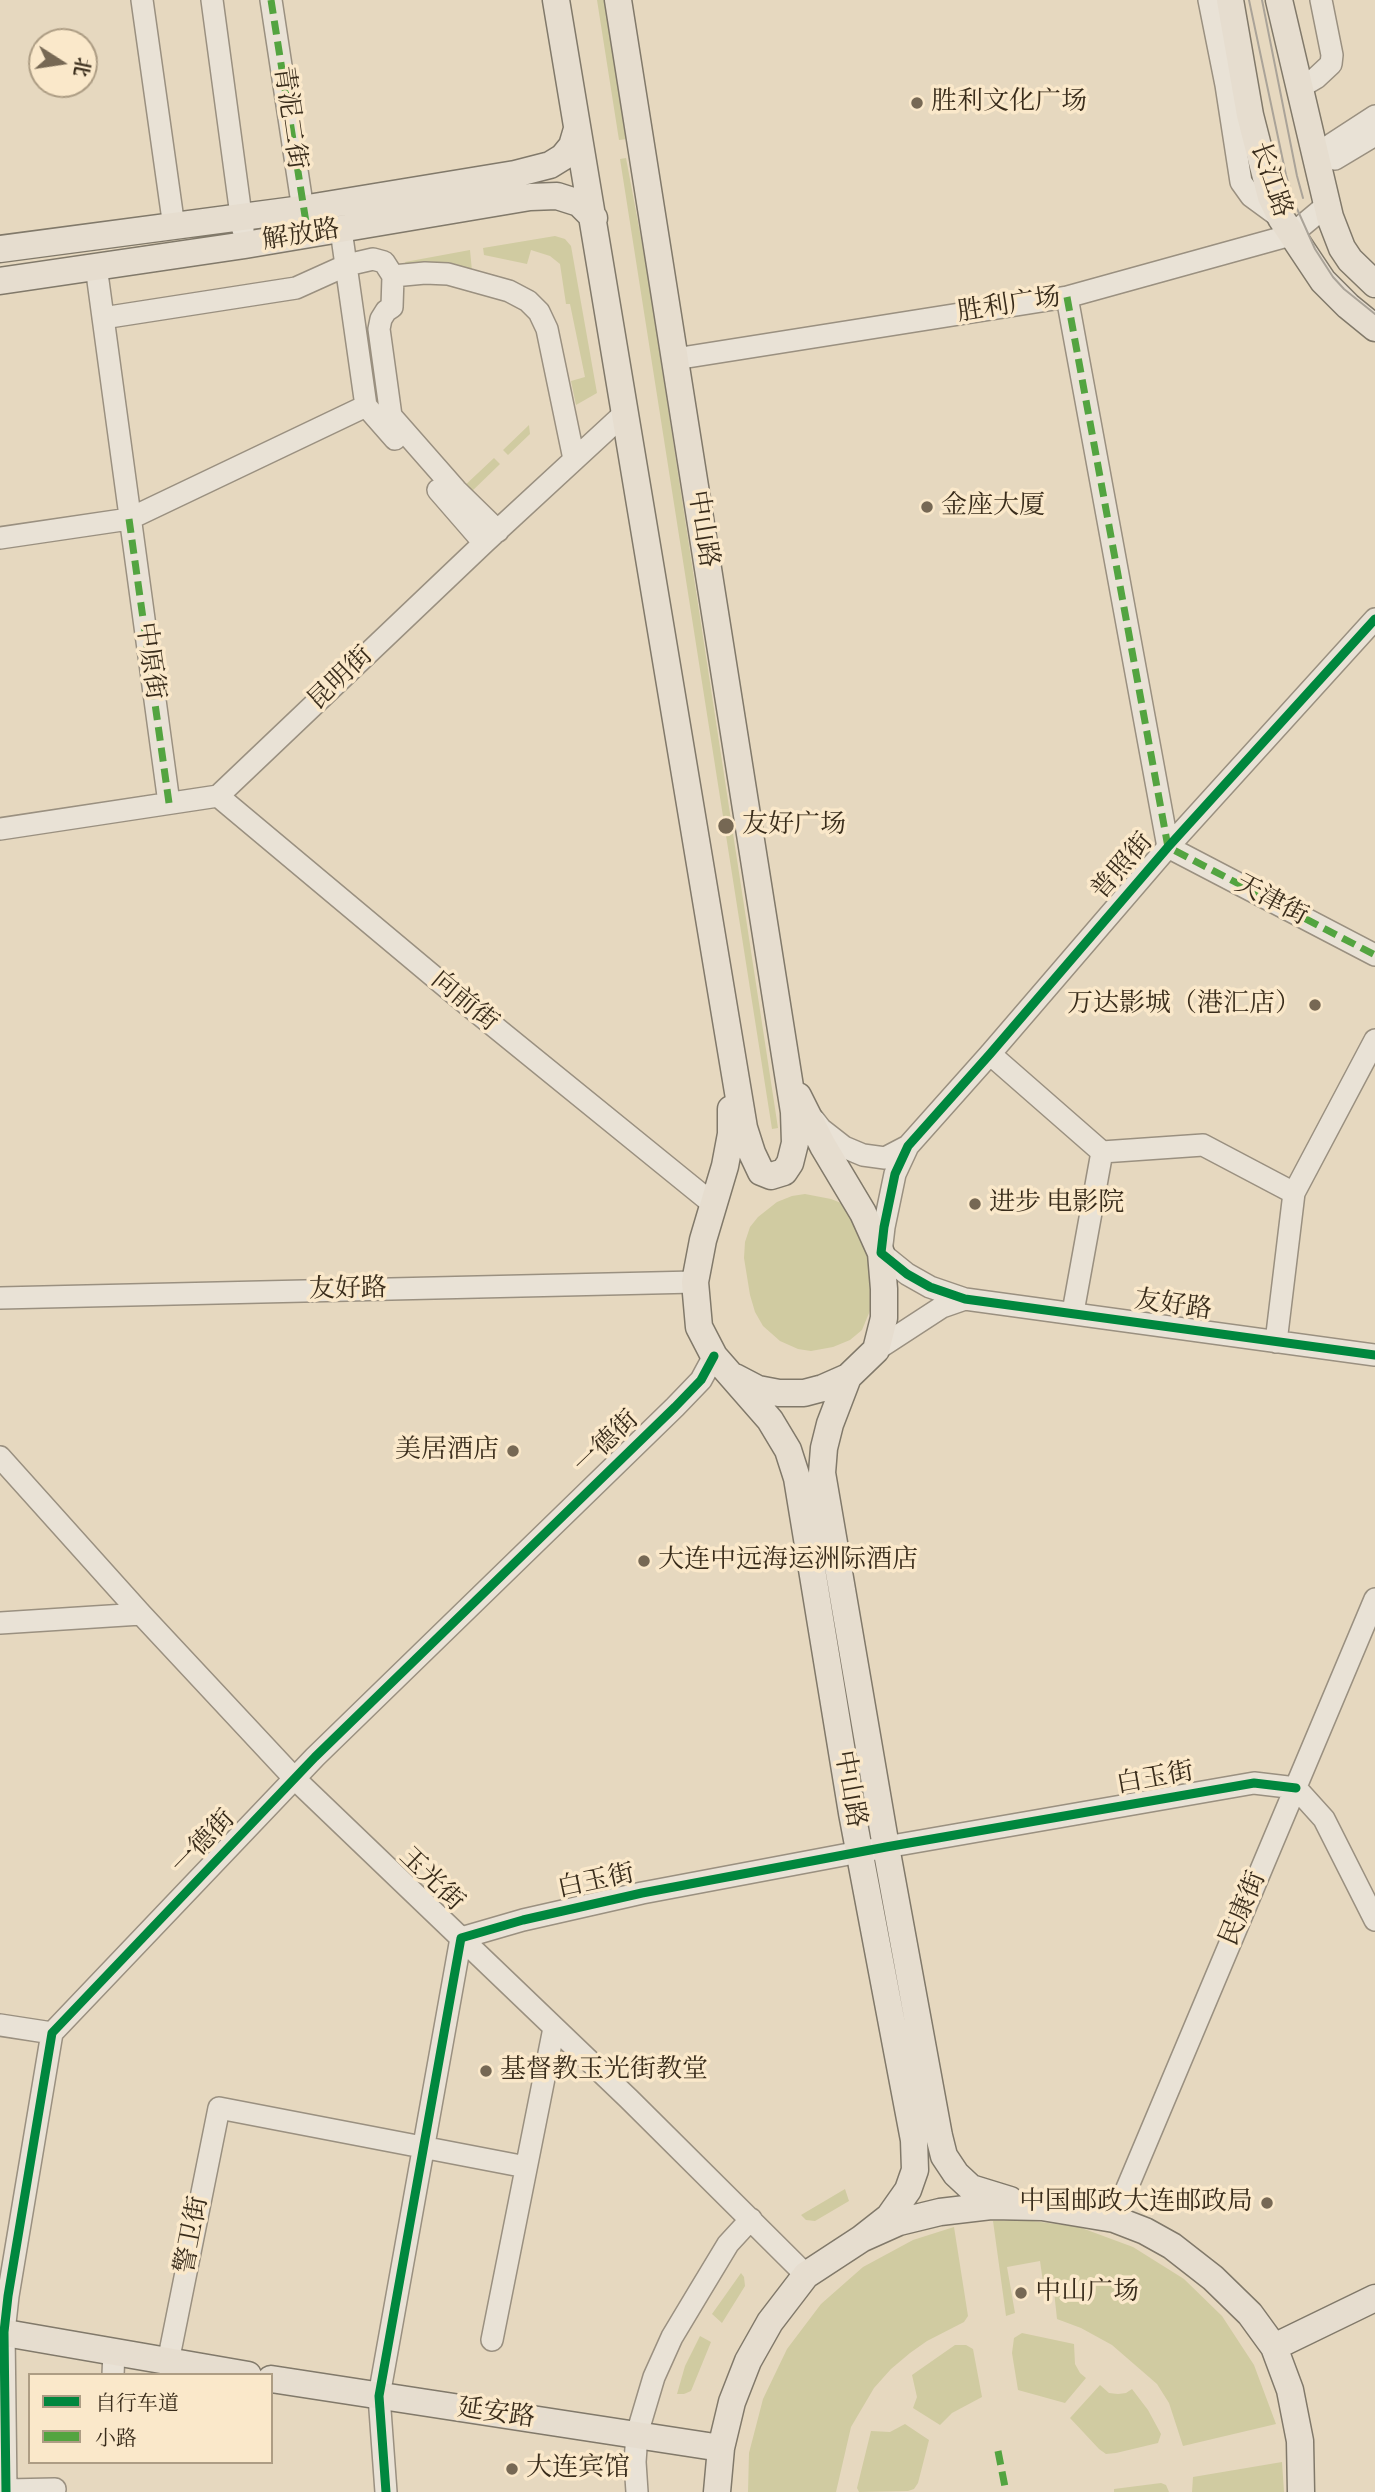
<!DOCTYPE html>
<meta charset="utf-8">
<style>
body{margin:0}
#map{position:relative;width:1375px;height:2492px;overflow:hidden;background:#e6d8bf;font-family:"Libre Bodoni","Noto Serif SC",serif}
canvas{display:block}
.legend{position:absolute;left:28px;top:2373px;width:245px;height:91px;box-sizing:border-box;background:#fae8ca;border:2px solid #ad9d84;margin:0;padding:9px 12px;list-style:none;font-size:21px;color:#392c1b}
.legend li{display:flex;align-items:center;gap:14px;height:35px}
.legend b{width:35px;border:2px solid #ad9d84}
.north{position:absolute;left:28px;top:28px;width:70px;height:70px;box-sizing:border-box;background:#fae8ca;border:2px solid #ad9d84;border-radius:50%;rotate:102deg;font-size:19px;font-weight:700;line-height:28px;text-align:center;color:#392c1b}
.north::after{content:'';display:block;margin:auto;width:24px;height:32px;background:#766854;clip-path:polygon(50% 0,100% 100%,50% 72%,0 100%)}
</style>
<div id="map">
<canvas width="1375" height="2492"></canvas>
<ul class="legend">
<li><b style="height:9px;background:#00873e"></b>自行车道</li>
<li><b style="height:9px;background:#53a440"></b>小路</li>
</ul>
<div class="north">北</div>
</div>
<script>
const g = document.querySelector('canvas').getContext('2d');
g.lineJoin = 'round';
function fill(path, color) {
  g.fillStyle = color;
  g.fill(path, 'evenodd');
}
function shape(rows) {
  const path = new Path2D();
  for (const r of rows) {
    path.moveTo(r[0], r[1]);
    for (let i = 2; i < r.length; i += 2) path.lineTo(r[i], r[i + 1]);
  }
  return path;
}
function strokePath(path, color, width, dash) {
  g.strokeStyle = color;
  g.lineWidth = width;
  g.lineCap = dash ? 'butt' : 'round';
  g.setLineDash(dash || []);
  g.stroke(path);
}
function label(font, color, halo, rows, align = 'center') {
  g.font = font + ' "Libre Bodoni","Noto Serif SC",serif';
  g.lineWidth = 7;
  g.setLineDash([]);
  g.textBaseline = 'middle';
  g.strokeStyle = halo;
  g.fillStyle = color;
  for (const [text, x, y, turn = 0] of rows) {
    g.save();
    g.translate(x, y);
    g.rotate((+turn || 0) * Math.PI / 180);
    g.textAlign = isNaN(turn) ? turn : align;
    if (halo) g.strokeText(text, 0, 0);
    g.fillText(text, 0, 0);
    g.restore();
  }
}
fill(shape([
 [597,0,605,0,627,139,619,140],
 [626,158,647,270,778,1128,772,1129,620,159],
 [555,236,565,239,571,246,597,393,576,405,571,381,585,377,570,304,566,304,560,264,550,256,531,250,527,264,484,255,483,248],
 [470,250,472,271,408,271,405,262],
 [529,425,530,434,508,455,503,450],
 [494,458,500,464,467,496,461,489],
 [805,1194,831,1199,841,1203,851,1213,868,1245,874,1301,862,1330,850,1340,833,1347,811,1351,798,1349,780,1341,763,1326,755,1312,750,1295,744,1258,745,1242,750,1227,758,1217,777,1202,792,1196],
 [845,2189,849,2201,815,2221,806,2220,801,2215],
 [1025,2220,1079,2227,1133,2247,1184,2279,1222,2316,1254,2365,1276,2424,1183,2446,1169,2403,1157,2384,1112,2345,1081,2328,1057,2319,1053,2282,1043,2282,1040,2261,1007,2267,1015,2313,1006,2316,993,2221],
 [954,2227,968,2316,964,2322,927,2341,910,2353,891,2369,874,2388,851,2427,836,2492,748,2492,749,2453,763,2399,787,2349,821,2304,863,2267,913,2240],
 [741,2273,744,2277,745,2286,722,2323,712,2314],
 [1022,2333,1074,2344,1075,2364,1080,2373,1086,2378,1065,2403,1018,2390,1012,2353,1014,2338],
 [700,2336,711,2342,691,2391,684,2394,677,2394,685,2366],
 [955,2345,966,2345,973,2349,982,2397,952,2413,940,2425,913,2408,917,2397,912,2375],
 [1100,2385,1109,2393,1118,2394,1126,2393,1132,2389,1148,2410,1161,2434,1158,2443,1116,2453,1106,2454,1099,2449,1070,2418],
 [905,2424,929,2440,918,2483,914,2489,908,2491,859,2492,857,2488,871,2431,890,2432],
 [1282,2462,1284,2492,1192,2492,1193,2477],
 [1161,2483,1166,2485,1169,2492,1114,2492,1114,2489]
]), '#d0cba1');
const minor = shape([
 [142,0,174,227],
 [212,0,243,230],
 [271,0,305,223],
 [1209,0,1226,85,1241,182,1251,196,1281,218],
 [1299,88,1316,78,1331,64,1332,55,1321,0],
 [1315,155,1375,116],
 [1335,159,1375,135],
 [341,230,366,406,395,439],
 [96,266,169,803],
 [1067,297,1168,847,1375,955],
 [103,318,296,288,347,265,373,259,384,262,393,276],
 [675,359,1067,297,1291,235,1327,205],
 [438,490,484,543],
 [498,531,456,490,391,416,379,329,381,319,386,311,392,307,393,276,425,273,448,274,509,291,528,301,539,312,547,329,574,459],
 [0,538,129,519,366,406],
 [1375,619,1168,847,990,1054,908,1146,895,1174,884,1227,881,1253,907,1274,930,1287,965,1299,1375,1355],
 [218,796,463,1001,713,1204],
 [0,829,218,796,484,543,626,412],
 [990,1054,1102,1152,1203,1145,1294,1193],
 [814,1120,821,1129,844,1147,863,1155,885,1158,908,1146],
 [0,1298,695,1282],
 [1073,1312,1102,1152],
 [1276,1342,1294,1193,1375,1040],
 [876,1350,942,1307,965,1299],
 [0,1457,141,1614,295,1779,629,2099,806,2275],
 [0,1623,141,1614],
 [1296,1788,1324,1819,1375,1920],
 [0,2025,52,2033],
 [1114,2219,1375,1599],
 [492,2340,554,2028],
 [168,2362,219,2108,526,2167],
 [113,2375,114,2352],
 [6,2490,55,2489],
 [6,2492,4,2332,8,2296,52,2033,315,1757,675,1407,701,1380,714,1356],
 [386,2492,379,2396,461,1938,523,1920,642,1893,886,1847,1254,1783,1296,1788],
 [637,2492,635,2462,637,2434,654,2377,672,2337,699,2292,728,2244,751,2219]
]);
const major = shape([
 [556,0,744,1128,752,1153,761,1172,771,1176,784,1172,790,1163,795,1143,794,1112,618,0],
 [1230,0,1250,115,1271,197,1281,218,1323,281,1348,306,1375,328],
 [1279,0,1330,217,1342,248,1350,260,1375,284],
 [0,249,302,209,515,174,550,165,563,157,572,146,577,129],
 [0,281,245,245,530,197,557,196,579,203,594,218],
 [731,1109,731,1134,725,1166,703,1240,695,1282,699,1327,714,1356,770,1420,788,1450,797,1478,852,1813,914,2140,915,2170,908,2190,889,2217,861,2239],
 [735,1377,758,1389,779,1393,804,1393,823,1388,848,1377,876,1350,884,1318,884,1289,881,1253,863,1213,823,1146,798,1096],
 [848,1377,830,1424,824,1448,822,1473,886,1847,939,2136,944,2156,956,2174,971,2188,1010,2200],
 [0,2332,248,2375],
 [1274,2347,1375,2298],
 [271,2379,721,2448],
 [717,2492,721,2448,732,2402,748,2361,770,2322,806,2275,861,2239,899,2222,940,2212,991,2206,1042,2207,1114,2219,1145,2231,1172,2246,1213,2278,1250,2314,1274,2347,1290,2390,1300,2441,1301,2492]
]);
strokePath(minor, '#9a9080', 24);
strokePath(major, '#81796a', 29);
strokePath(minor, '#e9e2d6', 21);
strokePath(major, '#e6ddcf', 26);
strokePath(shape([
 [1249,0,1286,175,1294,202,1315,249,1333,277,1344,289,1375,314],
 [1262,0,1297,176,1303,198]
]), '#aaa398', 2);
strokePath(shape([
 [271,0,308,235],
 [1067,297,1168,847,1375,955],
 [129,519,169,803],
 [998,2451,1006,2492]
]), '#53a440', 7, [14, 7]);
strokePath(shape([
 [1375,619,1168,847,990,1054,908,1146,895,1174,884,1227,881,1253,907,1274,930,1287,965,1299,1375,1355],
 [6,2492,4,2332,8,2296,52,2033,315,1757,675,1407,701,1380,714,1356],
 [386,2492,379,2396,461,1938,523,1920,642,1893,886,1847,1254,1783,1296,1788]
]), '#00873e', 9);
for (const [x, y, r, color] of [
 [917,103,7,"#766854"],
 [927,507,7,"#766854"],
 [726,826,9,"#766854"],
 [1315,1005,7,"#766854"],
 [975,1204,7,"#766854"],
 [513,1451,7,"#766854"],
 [644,1561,7,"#766854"],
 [486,2071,7,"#766854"],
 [1267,2203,7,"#766854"],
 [1021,2293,7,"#766854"],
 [512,2469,7,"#766854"]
]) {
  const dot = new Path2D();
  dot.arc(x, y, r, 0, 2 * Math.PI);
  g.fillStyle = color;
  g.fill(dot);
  strokePath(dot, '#fae8ca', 2.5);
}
label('26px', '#392c1b', '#fae8ca', [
 ["胜利文化广场",931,103],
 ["金座大厦",941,507],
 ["友好广场",742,826],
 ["万达影城（港汇店）",1301,1005,"right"],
 ["进步 电影院",989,1204],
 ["美居酒店",499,1451,"right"],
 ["大连中远海运洲际酒店",658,1561],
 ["基督教玉光街教堂",500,2071],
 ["中国邮政大连邮政局",1253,2203,"right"],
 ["中山广场",1035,2293],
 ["大连宾馆",526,2469]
], 'left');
label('26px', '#392c1b', '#fae8ca', [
 ["青泥二街",289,118,82],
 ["长江路",1270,180,71],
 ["解放路",301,236,-9],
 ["胜利广场",1009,306,-9],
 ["中山路",702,529,81],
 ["中原街",149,661,82],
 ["昆明街",341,679,-44],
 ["普照街",1123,867,-49],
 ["天津街",1271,901,28],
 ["向前街",464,1002,40],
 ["友好路",348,1290,-1],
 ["友好路",1173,1306,8],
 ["一德街",607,1443,-44],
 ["白玉街",1155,1779,-10],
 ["中山路",849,1789,80],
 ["一德街",204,1843,-46],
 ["玉光街",431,1880,44],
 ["白玉街",596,1882,-12],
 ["民康街",1244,1909,-67],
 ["警卫街",193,2235,-79],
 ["延安路",496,2414,8]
]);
</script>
